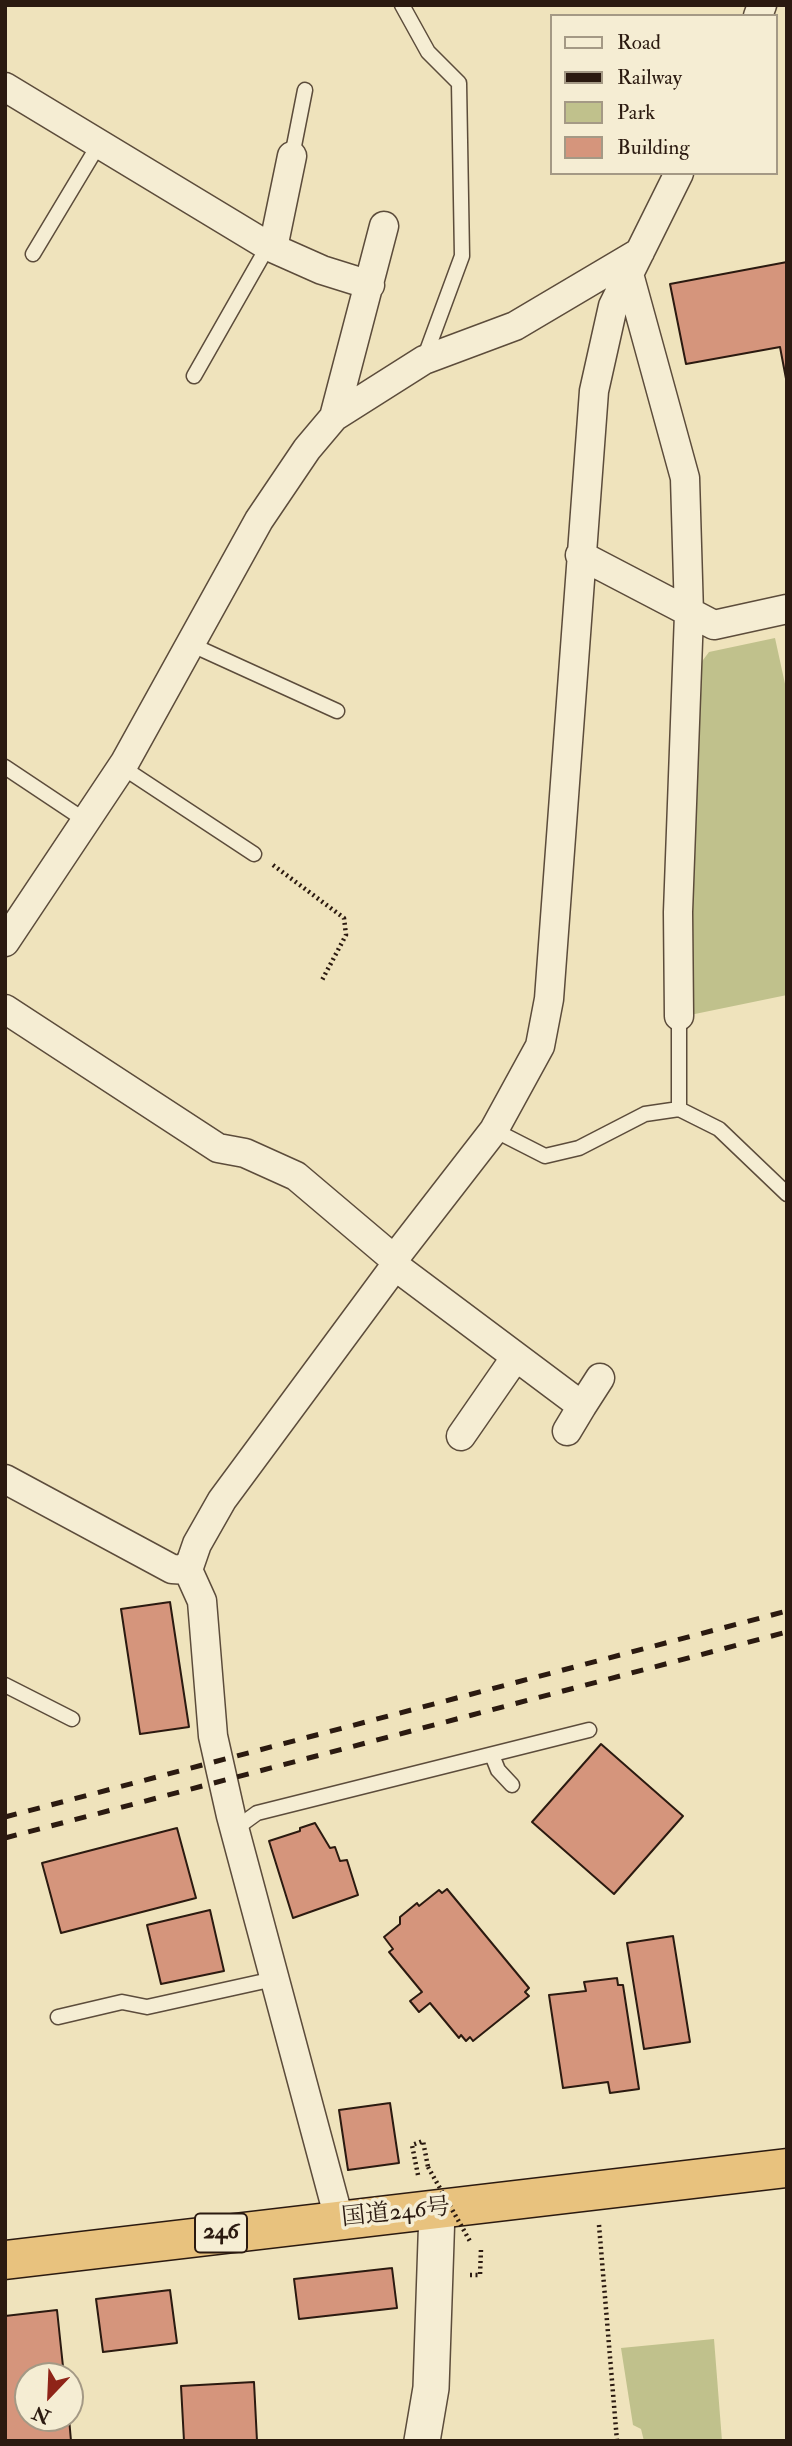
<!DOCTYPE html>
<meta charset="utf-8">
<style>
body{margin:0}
#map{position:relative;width:792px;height:2446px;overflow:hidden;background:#efe3bc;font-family:"IM FELL Double Pica",serif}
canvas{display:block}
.frame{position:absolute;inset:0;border:7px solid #2b1a10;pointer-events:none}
.legend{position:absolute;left:550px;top:14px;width:228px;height:161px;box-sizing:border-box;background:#f5edd3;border:2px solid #a49985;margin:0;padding:9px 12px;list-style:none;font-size:21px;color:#2b1a10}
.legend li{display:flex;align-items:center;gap:14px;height:35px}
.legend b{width:35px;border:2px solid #a49985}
.north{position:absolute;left:14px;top:2362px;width:70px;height:70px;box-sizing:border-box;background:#f5edd3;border:2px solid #a49985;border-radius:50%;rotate:203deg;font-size:19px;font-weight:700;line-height:28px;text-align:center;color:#2b1a10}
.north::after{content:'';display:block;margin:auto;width:24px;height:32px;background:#8f2418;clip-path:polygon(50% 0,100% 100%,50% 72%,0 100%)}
</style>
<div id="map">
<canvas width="792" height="2446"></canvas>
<div class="frame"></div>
<ul class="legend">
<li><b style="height:9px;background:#f5edd3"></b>Road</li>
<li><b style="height:9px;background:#2b1a10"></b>Railway</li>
<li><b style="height:19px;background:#c0c18c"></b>Park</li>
<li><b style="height:19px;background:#d5957c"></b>Building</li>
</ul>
<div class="north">N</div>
</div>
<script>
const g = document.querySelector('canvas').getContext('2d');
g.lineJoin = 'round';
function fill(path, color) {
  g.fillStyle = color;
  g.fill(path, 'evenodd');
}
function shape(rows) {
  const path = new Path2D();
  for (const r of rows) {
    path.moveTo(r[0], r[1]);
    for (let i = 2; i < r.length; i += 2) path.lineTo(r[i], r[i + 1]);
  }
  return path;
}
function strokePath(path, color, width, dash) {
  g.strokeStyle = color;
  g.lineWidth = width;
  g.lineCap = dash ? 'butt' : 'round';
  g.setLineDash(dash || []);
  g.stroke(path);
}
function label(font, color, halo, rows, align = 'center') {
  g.font = font + ' "IM FELL Double Pica","Noto Serif JP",serif';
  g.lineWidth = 7;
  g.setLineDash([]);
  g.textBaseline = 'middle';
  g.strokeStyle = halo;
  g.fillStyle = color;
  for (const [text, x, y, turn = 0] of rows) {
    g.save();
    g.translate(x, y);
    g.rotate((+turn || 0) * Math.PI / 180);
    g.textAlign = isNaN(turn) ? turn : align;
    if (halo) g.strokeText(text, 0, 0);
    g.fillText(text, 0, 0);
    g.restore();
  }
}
fill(shape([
 [775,638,787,693,787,995,690,1015,690,917,700,664,709,652],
 [714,2339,722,2441,644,2441,641,2429,633,2425,621,2348]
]), '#c0c18c');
const building = shape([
 [787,262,787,384,780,347,686,364,670,284,787,262],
 [170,1602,189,1727,140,1734,121,1609,170,1602],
 [601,1744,683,1816,614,1894,532,1822,601,1744],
 [315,1823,330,1848,335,1847,340,1861,347,1860,358,1895,293,1918,269,1841,300,1831,300,1828,315,1823],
 [177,1828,196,1898,61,1933,42,1863,177,1828],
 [447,1889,529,1988,525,1992,529,1996,473,2041,470,2037,466,2041,461,2035,459,2038,430,2003,419,2012,410,2001,422,1992,389,1952,393,1949,384,1937,400,1924,400,1917,417,1903,419,1906,439,1890,442,1893,447,1889],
 [210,1910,224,1971,161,1984,147,1925,210,1910],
 [673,1936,690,2042,644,2049,627,1943,673,1936],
 [617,1978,618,1985,623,1985,639,2089,610,2093,608,2082,563,2088,549,1995,586,1991,584,1982,617,1978],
 [390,2103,399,2163,348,2170,339,2110,390,2103],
 [392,2268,397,2308,299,2319,294,2279,392,2268],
 [170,2290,177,2343,103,2352,96,2299,170,2290],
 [57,2310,64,2376,28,2376,28,2418,69,2418,71,2441,5,2441,5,2316,57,2310],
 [254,2382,257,2441,184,2441,181,2386,254,2382]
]);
fill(building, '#d5957c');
strokePath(building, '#2b1a10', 2);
const service = shape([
 [402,5,428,52,459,83,462,256,424,359],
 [292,156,305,90],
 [33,254,99,144],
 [194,376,268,246],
 [190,644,337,711],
 [5,767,86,821],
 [122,767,254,854],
 [679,1016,679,1109],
 [494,1130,545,1156,579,1148,645,1114,679,1109,719,1129,787,1194],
 [5,1685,72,1719],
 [492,1755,498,1770,512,1785],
 [235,1829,257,1813,589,1730],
 [58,2017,122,2002,147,2007,274,1979]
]);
const minor = shape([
 [758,16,762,5],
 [5,87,268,246,322,270,370,285],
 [273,248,292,156],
 [629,274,685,478,689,614,678,912,679,1016],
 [334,417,384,226],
 [580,555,714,625,787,609],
 [5,942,125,762,259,520,307,449,334,417,424,360,515,326,640,252],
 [5,1009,218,1148,245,1153,296,1176,394,1259],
 [395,1266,582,1406,600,1378],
 [567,1431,582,1406],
 [461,1436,515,1358],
 [5,1479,172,1569,188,1570],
 [339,2219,231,1816,213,1736,202,1601,188,1570,197,1544,222,1500,395,1266,394,1259,494,1130,540,1046,549,999,594,391,613,306,679,173]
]);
const tertiary = shape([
 [422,2441,431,2388,437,2211]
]);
const trunk = shape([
 [5,2260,787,2168]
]);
strokePath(service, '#5c4c3b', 17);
strokePath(minor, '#5c4c3b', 31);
strokePath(tertiary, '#5c4c3b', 38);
strokePath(trunk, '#2b1a10', 41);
strokePath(shape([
 [273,865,344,918,346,935,321,982],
 [418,2175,412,2145,423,2141,428,2167],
 [599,2225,617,2441],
 [470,2275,480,2275,481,2249]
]), '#2b1a10', 4.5, [2, 3.5]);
strokePath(service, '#f5edd3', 14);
strokePath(minor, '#f5edd3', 28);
strokePath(tertiary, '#f5edd3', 35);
strokePath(trunk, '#e8c27e', 38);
strokePath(shape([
 [5,1817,787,1611],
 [5,1838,787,1632]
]), '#2b1a10', 5, [12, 12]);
strokePath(shape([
 [428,2167,471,2243]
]), '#2b1a10', 4.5, [2, 3.5]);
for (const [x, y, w] of [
 [221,2233,52]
]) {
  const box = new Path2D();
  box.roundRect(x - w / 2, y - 19.5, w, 39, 5);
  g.fillStyle = '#f5edd3';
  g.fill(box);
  strokePath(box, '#2b1a10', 2);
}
label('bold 23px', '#2b1a10', null, [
 ["246",221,2233]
]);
label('24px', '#2b1a10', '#f5edd3', [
 ["国道246号",396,2214,-6]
]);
</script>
